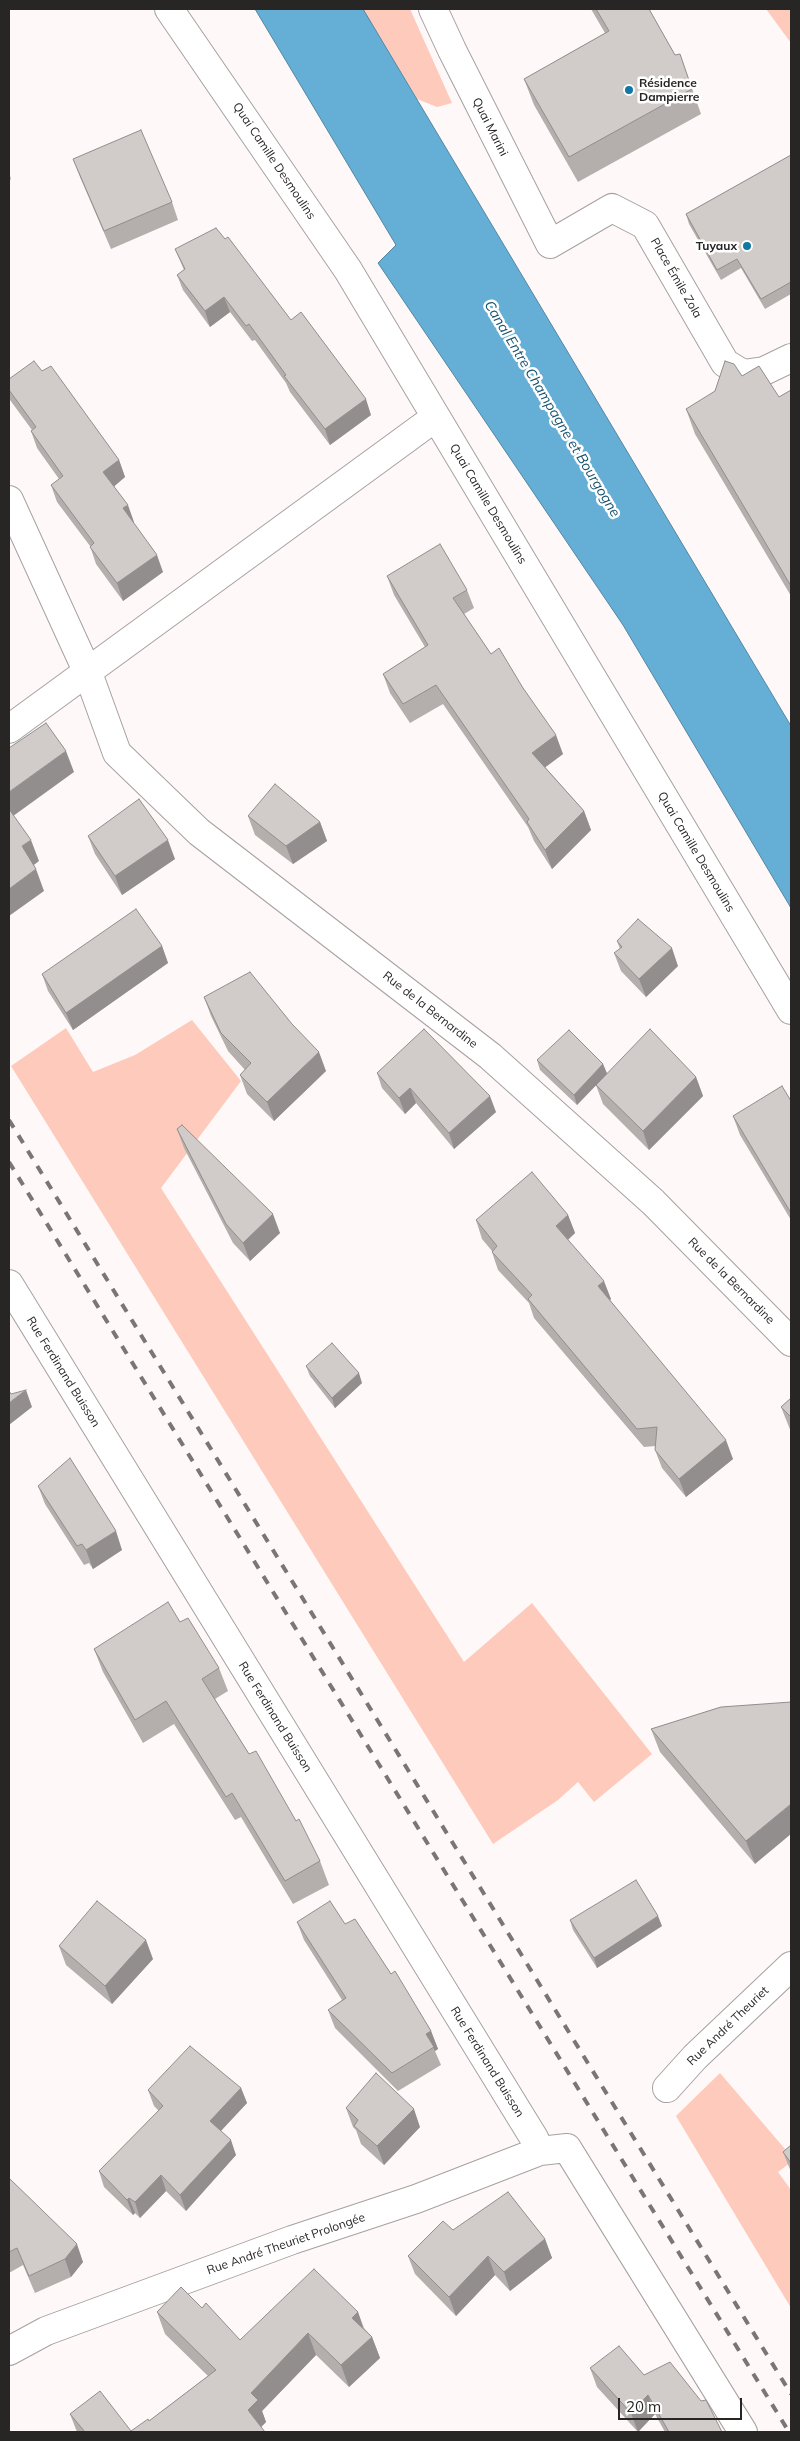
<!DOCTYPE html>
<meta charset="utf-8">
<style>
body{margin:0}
#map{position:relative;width:800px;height:2441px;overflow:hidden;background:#fef9f8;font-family:Mulish,sans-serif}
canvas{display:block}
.frame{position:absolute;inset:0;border:10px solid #282525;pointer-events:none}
.scale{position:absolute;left:618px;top:2398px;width:124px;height:22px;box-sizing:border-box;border:2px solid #282525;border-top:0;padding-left:6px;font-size:15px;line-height:18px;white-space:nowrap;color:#282525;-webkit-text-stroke:4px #fff;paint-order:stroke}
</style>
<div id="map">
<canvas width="800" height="2441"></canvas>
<div class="frame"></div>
<div class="scale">20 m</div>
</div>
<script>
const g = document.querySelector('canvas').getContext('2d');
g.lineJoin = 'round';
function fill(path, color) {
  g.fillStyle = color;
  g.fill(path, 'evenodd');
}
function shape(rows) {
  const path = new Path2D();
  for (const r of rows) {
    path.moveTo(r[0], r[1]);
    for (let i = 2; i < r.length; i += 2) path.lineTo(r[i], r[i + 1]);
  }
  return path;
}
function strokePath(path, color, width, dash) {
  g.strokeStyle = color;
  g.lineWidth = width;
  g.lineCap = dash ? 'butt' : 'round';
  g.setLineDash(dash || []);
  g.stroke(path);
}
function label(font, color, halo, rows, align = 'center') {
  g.font = font + ' Mulish,sans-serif';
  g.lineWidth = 5;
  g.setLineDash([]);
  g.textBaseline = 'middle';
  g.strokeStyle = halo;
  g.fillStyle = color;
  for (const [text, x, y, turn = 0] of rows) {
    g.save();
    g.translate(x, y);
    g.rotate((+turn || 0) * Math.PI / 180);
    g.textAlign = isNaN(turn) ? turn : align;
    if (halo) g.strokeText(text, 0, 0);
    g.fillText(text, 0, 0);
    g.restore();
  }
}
fill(shape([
 [362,9,410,9,452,103,437,107,417,99],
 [766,9,791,9,791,43],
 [192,1020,241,1081,161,1188,464,1662,532,1603,652,1754,594,1802,578,1782,558,1800,493,1844,11,1066,66,1028,93,1072,135,1055],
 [720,2073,791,2156,791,2162,778,2172,791,2190,791,2308,676,2116]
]), '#fdcabb');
const water = shape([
 [255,9,363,9,791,726,791,908,623,625,378,263,396,245,255,9]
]);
fill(water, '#65afd7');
strokePath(water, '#5386a2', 1);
const minor = shape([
 [169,9,348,270,791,1010],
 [433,9,452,50,550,244,612,208,645,225,725,363,743,374,764,371,791,358],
 [9,500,88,673,117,753,199,832,490,1056,653,1202,791,1342],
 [9,729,436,417],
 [9,1284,534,2138,540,2151],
 [667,2088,695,2057,791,1966],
 [9,2351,46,2331,292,2240,416,2199,540,2151,567,2148,743,2432]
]);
strokePath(minor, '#a7a1a0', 30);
strokePath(minor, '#fff', 28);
strokePath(shape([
 [9,1120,791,2394],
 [9,1162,789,2432]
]), '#797675', 4, [9, 9]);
fill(shape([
 [591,9,649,9,675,55,680,54,701,114,578,182,534,105,524,79,605,33],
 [791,155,791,294,765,309,741,268,721,280,689,224,686,214],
 [73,159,172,202,178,220,111,249,80,177],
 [9,172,11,179,9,181],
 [175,249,291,320,371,415,330,445,290,392,286,383,255,340,252,341,230,312,210,327,183,290,177,275,184,270],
 [742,376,779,397,791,390,791,596,695,434,686,409],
 [9,379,119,460,125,477,114,486,133,522,163,572,123,601,96,564,90,546,57,502,51,485,59,479,37,448,31,431,32,430,10,400,9,397],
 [387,576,467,590,474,608,464,614,491,654,523,688,563,754,545,767,584,811,591,830,552,869,534,841,528,827,443,704,410,723,390,693,383,674,425,647,394,595],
 [248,816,320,822,327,841,293,864,255,835],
 [88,836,175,859,122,895,95,854],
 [617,941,678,966,646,997,621,971,614,953,620,949],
 [162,946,168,963,73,1030,48,991,42,974],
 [204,997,326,1071,274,1121,247,1094,240,1075,245,1070,228,1051,211,1016],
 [537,1060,603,1064,607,1073,696,1077,703,1096,649,1150,603,1104,596,1085,577,1105,540,1070],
 [377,1073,496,1112,454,1149,416,1103,405,1114,382,1088],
 [791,1101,791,1220,740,1135,733,1116],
 [177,1129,280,1233,250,1261,233,1243,184,1148],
 [568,1215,575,1233,568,1240,611,1299,610,1300,733,1459,686,1497,662,1468,655,1450,655,1446,644,1447,534,1318,529,1303,498,1270,492,1252,492,1251,482,1239,476,1220],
 [306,1366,362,1383,335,1408,310,1376],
 [791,1398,791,1432,781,1407],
 [38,1486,122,1550,93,1569,89,1563,84,1565,45,1504],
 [180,1622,219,1668,228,1691,215,1699,249,1754,296,1821,320,1861,329,1885,293,1904,241,1817,235,1820,174,1724,143,1743,103,1672,94,1649],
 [721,1707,755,1864,660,1752,651,1729],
 [570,1920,662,1926,597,1968,573,1930],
 [297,1922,345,1924,391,1974,431,2031,438,2049,435,2051,441,2065,398,2091,335,2028,328,2010,342,2000,304,1940],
 [59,1946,153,1959,112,2004,66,1965],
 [241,2088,247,2103,221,2131,236,2155,186,2211,166,2191,140,2218,135,2213,133,2215,104,2187,99,2171,159,2111,154,2106,148,2090],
 [346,2108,420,2127,384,2165,361,2144,356,2130,353,2127],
 [791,2145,791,2172,783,2152],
 [9,2178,83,2262,71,2277,35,2293,23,2265,9,2273],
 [453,2230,545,2239,552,2258,510,2291,495,2275,456,2316,415,2274,408,2256],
 [202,2308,240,2340,358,2312,364,2328,372,2337,380,2358,349,2387,316,2355,262,2411,266,2422,261,2427,265,2432,77,2432,70,2414,131,2431,149,2421,208,2376,165,2334,157,2312],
 [590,2368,644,2375,701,2401,722,2432,665,2432,655,2414,638,2432,597,2387]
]), '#b4afad');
fill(shape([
 [224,297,230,312,210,327,205,311],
 [366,399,371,415,330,445,325,429],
 [119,460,125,477,110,490,103,472],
 [128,505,134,522,129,525,123,508],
 [157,555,163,572,123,601,117,583],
 [556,735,563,754,539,772,532,753],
 [66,751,74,772,9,819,9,792],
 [584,811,591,830,552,869,545,850],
 [320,822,327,841,293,864,286,846],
 [31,840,39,861,30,868,22,846],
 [168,840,175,859,122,895,115,876],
 [36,869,44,891,9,916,9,889],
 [162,946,168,963,73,1030,66,1013],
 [672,948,678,966,646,997,639,979],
 [319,1052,326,1071,274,1121,267,1102],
 [603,1064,607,1074,577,1105,574,1095],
 [696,1077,703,1096,649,1150,643,1131],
 [410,1088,416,1103,405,1114,399,1098],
 [490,1096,496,1112,454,1149,449,1133],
 [273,1214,280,1233,250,1261,243,1243],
 [568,1215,575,1233,563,1244,556,1226],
 [604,1281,611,1299,605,1304,598,1286],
 [359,1373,362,1383,335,1408,332,1398],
 [26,1390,32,1407,9,1425,9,1403],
 [726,1440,733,1459,686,1497,679,1479],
 [116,1531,122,1550,93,1569,86,1550],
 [791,1804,791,1834,755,1864,746,1841],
 [658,1916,662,1926,597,1968,594,1958],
 [146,1940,153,1959,112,2004,105,1986],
 [431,2031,438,2049,435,2051,426,2034],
 [241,2088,247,2103,216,2136,210,2121],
 [414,2109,420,2127,384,2165,377,2146],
 [231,2140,236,2155,186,2211,180,2195],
 [161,2175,166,2191,140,2218,135,2202],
 [129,2198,135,2213,133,2215,127,2200],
 [545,2239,552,2258,510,2291,504,2272],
 [77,2244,83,2262,71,2277,65,2259],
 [488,2256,495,2275,456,2316,449,2297],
 [358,2312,365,2334,352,2318],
 [308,2333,316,2355,262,2411,266,2422,256,2432,248,2410,251,2393],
 [372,2337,380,2358,349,2387,341,2365],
 [648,2395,655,2414,638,2432,631,2413]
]), '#928e8d');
const building = shape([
 [596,9,649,9,675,55,680,54,692,89,569,157,524,79,609,31,596,9],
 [141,130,172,202,104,231,73,159,141,130],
 [791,155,791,282,761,299,737,259,717,270,686,214,791,155],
 [216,228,225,239,228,237,291,320,301,312,366,399,325,429,284,376,286,375,249,324,246,326,224,297,205,311,177,275,185,269,175,249,216,228],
 [34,361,42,371,51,366,119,460,103,472,128,505,123,508,157,555,117,583,90,547,94,543,51,485,63,476,31,431,36,427,9,390,9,379,34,361],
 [725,361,734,364,742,376,759,366,779,397,791,390,791,586,686,409,715,391,725,361],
 [440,544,467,590,453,598,491,654,499,648,523,688,556,735,532,753,584,811,545,850,527,822,529,819,436,685,403,704,383,674,428,645,387,576,440,544],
 [46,723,66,751,9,792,9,748,46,723],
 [275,784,320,822,286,846,248,816,275,784],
 [139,799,168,840,115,876,88,836,139,799],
 [9,809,31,840,22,846,36,869,9,889,9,809],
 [136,909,162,946,66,1013,42,974,136,909],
 [638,919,672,948,639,979,614,953,622,947,617,941,638,919],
 [250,972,292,1024,319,1052,267,1102,240,1075,251,1063,221,1033,204,997,250,972],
 [424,1029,490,1096,449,1133,410,1088,399,1098,377,1073,424,1029],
 [650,1029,696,1077,643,1131,596,1085,650,1029],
 [569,1030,603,1064,574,1095,537,1060,569,1030],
 [782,1086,791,1101,791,1213,733,1116,782,1086],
 [182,1125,273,1214,243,1243,226,1224,177,1129,182,1125],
 [532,1172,568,1215,556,1226,604,1281,598,1286,726,1440,679,1479,655,1450,657,1427,637,1429,528,1299,532,1295,492,1252,497,1246,476,1220,532,1172],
 [332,1343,359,1373,332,1398,306,1366,332,1343],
 [26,1390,9,1403,9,1391,11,1394,26,1390],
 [791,1398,791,1417,781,1407,791,1398],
 [70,1458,116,1531,86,1550,82,1544,77,1546,38,1486,70,1458],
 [168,1602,180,1622,188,1618,219,1668,202,1679,249,1754,256,1751,296,1821,299,1819,320,1861,285,1881,232,1793,226,1797,166,1701,135,1720,94,1649,168,1602],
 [791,1702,791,1804,746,1841,651,1729,721,1707,791,1702],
 [636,1880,658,1916,594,1958,570,1920,636,1880],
 [97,1901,146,1940,105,1986,59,1946,97,1901],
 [330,1901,345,1924,355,1919,391,1974,395,1971,431,2031,426,2034,434,2047,392,2073,328,2010,346,1998,297,1922,330,1901],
 [190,2046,241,2088,210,2121,231,2140,180,2195,161,2175,135,2202,129,2198,127,2200,99,2171,163,2106,148,2090,190,2046],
 [376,2073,414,2109,377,2146,354,2126,358,2120,346,2108,376,2073],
 [791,2145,791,2163,783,2152,791,2145],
 [9,2178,77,2244,65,2259,29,2276,17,2248,9,2252,9,2178],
 [508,2192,545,2239,504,2272,488,2256,449,2297,408,2256,443,2221,453,2230,508,2192],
 [314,2269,358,2312,352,2318,372,2337,341,2365,308,2333,251,2393,258,2400,248,2410,265,2432,85,2432,70,2414,100,2391,131,2431,148,2419,149,2421,216,2370,157,2312,181,2287,202,2308,206,2303,240,2340,314,2269],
 [619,2346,644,2375,670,2362,701,2401,706,2400,722,2432,669,2432,648,2395,631,2413,590,2368,619,2346]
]);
fill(building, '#d1cbc9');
strokePath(building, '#928e8d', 1);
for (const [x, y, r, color] of [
 [629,90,5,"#1078a3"],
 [747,246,5,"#1078a3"]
]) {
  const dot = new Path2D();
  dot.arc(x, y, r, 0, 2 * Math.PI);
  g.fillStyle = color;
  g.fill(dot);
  strokePath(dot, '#fff', 2);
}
label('bold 12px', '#282525', '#fff', [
 ["Résidence",639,83],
 ["Dampierre",639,97],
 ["Tuyaux",737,246,"right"]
], 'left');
label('12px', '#282525', '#fff', [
 ["Quai Marini",490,127,63],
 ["Quai Camille Desmoulins",274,161,56],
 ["Place Émile Zola",676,278,60],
 ["Quai Camille Desmoulins",488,504,59],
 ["Quai Camille Desmoulins",696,852,59],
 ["Rue de la Bernardine",430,1010,38],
 ["Rue de la Bernardine",731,1281,45],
 ["Rue Ferdinand Buisson",63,1372,58],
 ["Rue Ferdinand Buisson",275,1717,58],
 ["Rue André Theuriet",728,2026,-44],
 ["Rue Ferdinand Buisson",487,2062,58],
 ["Rue André Theuriet Prolongée",286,2244,-19]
]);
label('italic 14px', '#16516d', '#fff', [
 ["Canal Entre Champagne et Bourgogne",552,409,59]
]);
</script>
